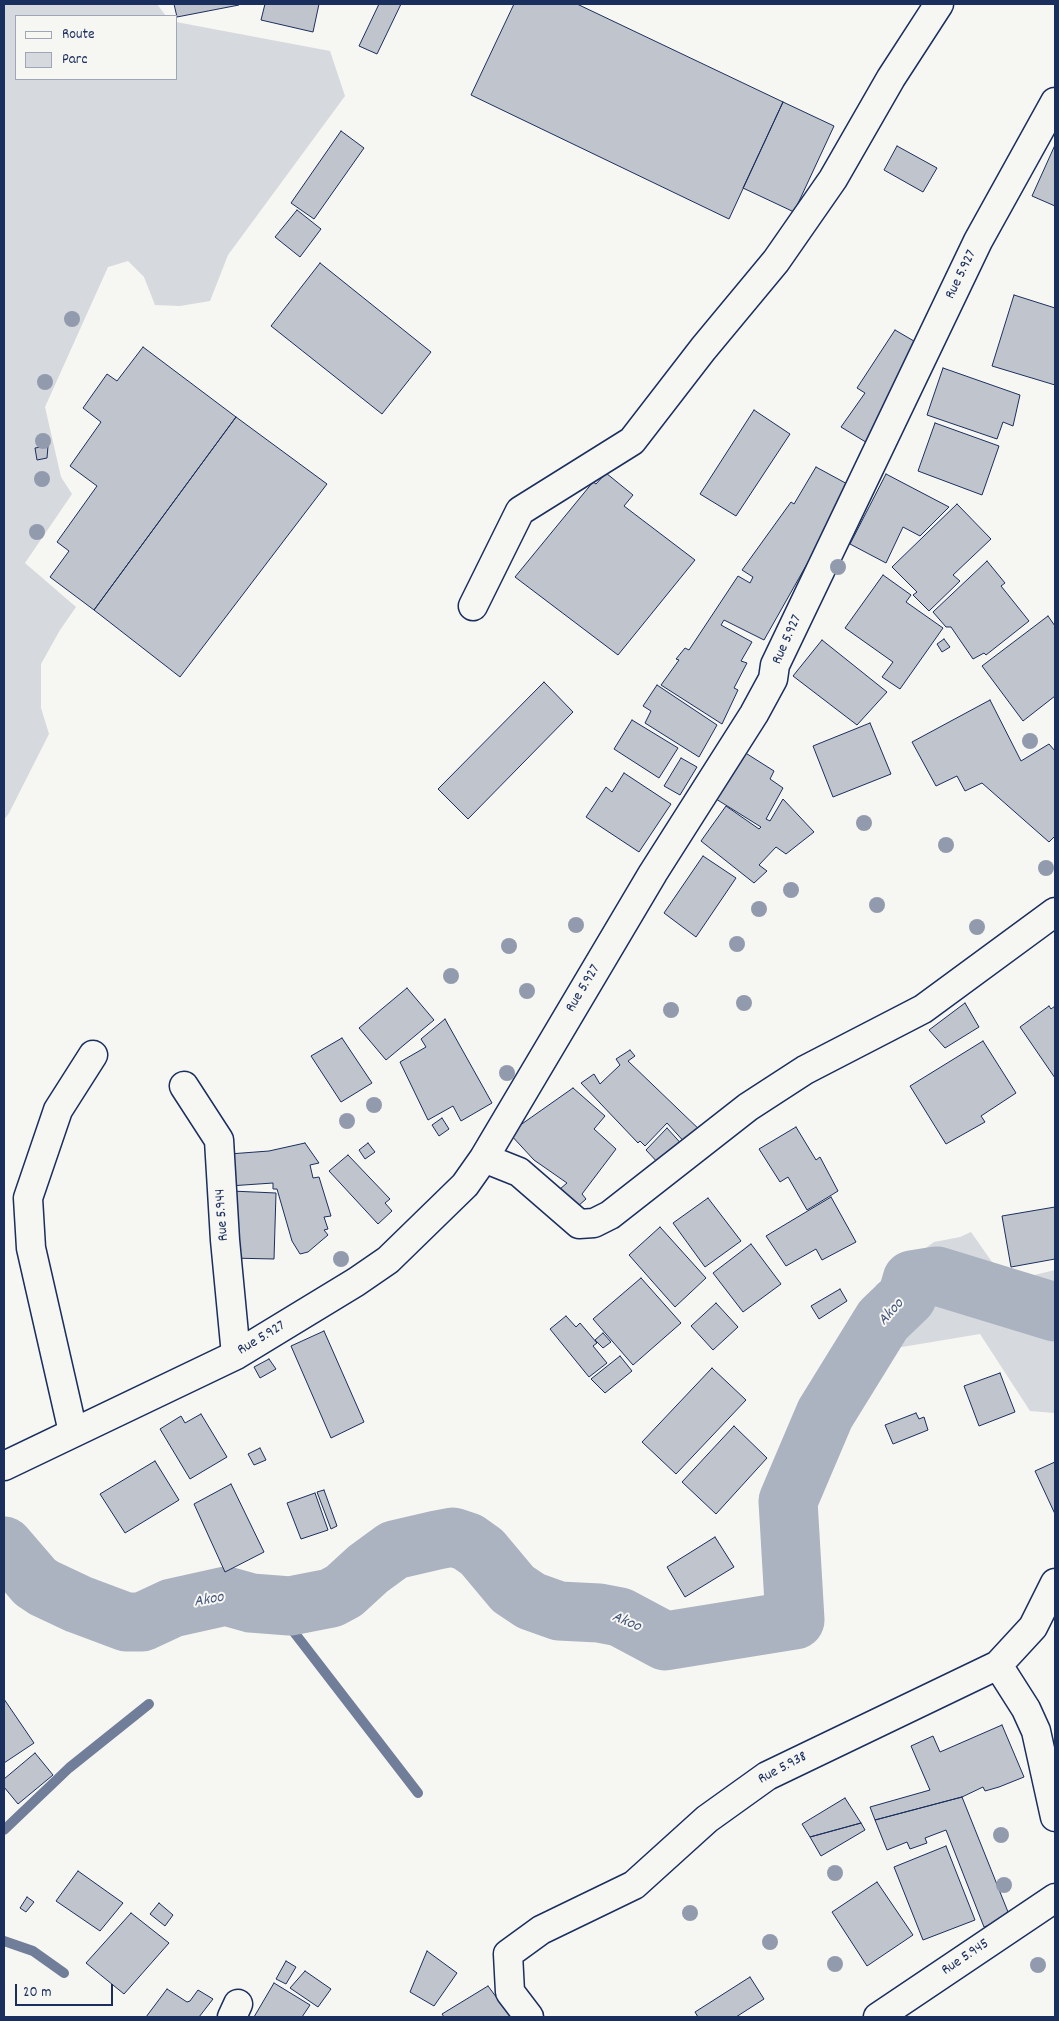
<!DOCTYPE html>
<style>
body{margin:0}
#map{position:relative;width:1059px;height:2021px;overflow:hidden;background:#f6f6f2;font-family:Dekko,sans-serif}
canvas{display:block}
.frame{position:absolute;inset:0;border:5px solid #1b2f5e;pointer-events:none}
.legend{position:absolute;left:15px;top:15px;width:162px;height:65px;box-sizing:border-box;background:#f6f6f2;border:1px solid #9ea6b7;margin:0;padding:6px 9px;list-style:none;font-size:15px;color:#1b2f5e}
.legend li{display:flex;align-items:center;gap:10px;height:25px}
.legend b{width:25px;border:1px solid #9ea6b7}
.scale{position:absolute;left:15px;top:1984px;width:98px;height:22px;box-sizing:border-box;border:2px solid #1b2f5e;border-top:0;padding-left:6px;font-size:15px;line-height:18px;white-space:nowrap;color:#1b2f5e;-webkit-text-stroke:4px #f6f6f2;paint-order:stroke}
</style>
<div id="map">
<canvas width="1059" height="2021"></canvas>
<div class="frame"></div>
<ul class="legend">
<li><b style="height:6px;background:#f6f6f2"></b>Route</li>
<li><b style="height:14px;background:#d6d9dd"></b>Parc</li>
</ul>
<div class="scale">20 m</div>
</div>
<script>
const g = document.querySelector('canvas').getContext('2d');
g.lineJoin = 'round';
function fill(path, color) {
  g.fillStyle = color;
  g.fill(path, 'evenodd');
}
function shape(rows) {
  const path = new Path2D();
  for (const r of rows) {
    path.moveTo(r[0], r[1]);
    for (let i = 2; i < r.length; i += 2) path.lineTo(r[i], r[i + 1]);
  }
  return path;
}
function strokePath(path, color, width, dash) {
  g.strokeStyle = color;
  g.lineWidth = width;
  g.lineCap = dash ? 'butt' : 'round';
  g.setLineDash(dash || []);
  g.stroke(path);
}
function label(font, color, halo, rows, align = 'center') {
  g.font = font + ' Dekko,sans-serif';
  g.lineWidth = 4;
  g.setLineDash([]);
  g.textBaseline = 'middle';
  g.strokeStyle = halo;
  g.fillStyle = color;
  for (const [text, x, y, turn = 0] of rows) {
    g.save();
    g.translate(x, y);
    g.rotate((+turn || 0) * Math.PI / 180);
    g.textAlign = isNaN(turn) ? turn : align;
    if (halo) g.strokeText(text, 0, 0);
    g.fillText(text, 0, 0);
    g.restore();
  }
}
fill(shape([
 [4,4,157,4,166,16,16,16,16,79,176,79,176,22,330,51,345,96,228,255,210,301,180,306,155,305,144,277,128,261,108,267,45,407,61,477,72,494,25,563,76,607,60,630,41,664,41,708,49,734,9,813,4,820],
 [971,1232,1006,1282,1055,1270,1055,1413,1030,1411,980,1334,896,1348,876,1285,934,1242,960,1237]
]), '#d6d9dd');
strokePath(shape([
 [273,1605,418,1793],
 [4,1830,69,1768,149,1704],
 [4,1941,33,1951,64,1973]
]), '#717e99', 10);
strokePath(shape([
 [4,1546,35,1582,44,1588,78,1604,126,1622,142,1622,172,1608,226,1596,251,1603,290,1606,331,1598,344,1591,368,1569,394,1550,437,1540,453,1537,468,1542,482,1552,513,1589,531,1601,559,1611,599,1613,620,1617,665,1641,795,1620,788,1501,825,1414,883,1320,907,1297,912,1280,937,1276,1055,1312]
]), '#abb2c0', 59);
const building = shape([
 [174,4,239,4,239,5,177,17,174,4],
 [265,4,319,4,313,32,261,20,265,4],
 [379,4,401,4,377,54,359,46,379,4],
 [514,4,577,4,783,102,729,219,471,95,514,4],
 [783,102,834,126,794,212,743,188,783,102],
 [341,131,364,148,314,219,291,203,341,131],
 [1055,145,1055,206,1032,196,1055,145],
 [897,146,937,168,923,192,884,170,897,146],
 [297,210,321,229,300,257,275,237,297,210],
 [320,263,431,352,382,414,271,326,320,263],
 [1014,295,1055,308,1055,385,992,366,1014,295],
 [895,330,919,344,898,375,901,377,869,444,841,427,865,393,857,388,895,330],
 [143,347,236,417,94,610,50,577,69,551,57,542,97,486,70,466,101,422,83,408,107,374,117,381,143,347],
 [943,368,1020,395,1013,426,1003,422,997,439,927,415,943,368],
 [754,410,790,434,736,516,700,494,754,410],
 [236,417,327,484,180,677,94,610,236,417],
 [935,423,999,446,982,495,918,471,935,423],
 [48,446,47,458,37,460,35,448,48,446],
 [816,467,851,486,764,640,724,620,721,625,752,642,741,661,747,663,734,688,738,690,722,724,661,685,679,660,676,659,685,648,689,650,738,576,750,583,753,577,742,570,791,502,794,504,816,467],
 [606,473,633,495,624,506,695,560,618,655,515,577,593,482,596,484,606,473],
 [886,474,949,507,920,536,903,527,886,563,850,544,886,474],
 [957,504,991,539,953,575,960,581,929,611,913,595,917,592,892,567,957,504],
 [987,561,1005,583,1001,586,1029,621,986,655,984,653,973,659,951,627,946,627,933,612,987,561],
 [883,575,911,595,906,602,943,628,900,689,882,677,893,662,845,628,883,575],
 [1048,616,1055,626,1055,696,1023,721,982,666,1048,616],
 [944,639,950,647,942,652,937,644,944,639],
 [822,640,887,692,857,725,793,676,822,640],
 [544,682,573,712,468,819,438,789,544,682],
 [657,685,717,725,699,757,645,723,651,711,643,706,657,685],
 [990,700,1021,761,1049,744,1055,751,1055,836,1049,842,982,783,965,791,957,776,936,786,912,742,990,700],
 [632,720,678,748,659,778,614,749,632,720],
 [870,723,891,774,833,797,813,746,870,723],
 [744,752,774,771,770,779,783,788,766,819,770,821,783,799,814,832,786,854,776,847,759,865,767,871,754,883,701,841,726,806,759,829,761,827,716,799,744,752],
 [681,758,697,767,680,795,664,786,681,758],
 [624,773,671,804,639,852,586,817,606,787,612,792,624,773],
 [703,856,736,878,696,937,664,913,703,856],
 [407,988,434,1020,386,1060,359,1028,407,988],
 [965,1003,979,1027,945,1048,929,1030,965,1003],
 [1049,1006,1051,1009,1055,1006,1055,1078,1020,1027,1049,1006],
 [445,1019,492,1103,461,1121,453,1106,428,1120,400,1062,426,1047,421,1039,445,1019],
 [342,1038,372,1083,341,1102,311,1056,342,1038],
 [983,1041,1016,1093,981,1116,985,1122,946,1144,910,1086,983,1041],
 [630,1050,635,1056,628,1061,704,1134,688,1146,667,1123,645,1146,640,1141,638,1143,581,1083,594,1074,600,1084,620,1065,616,1059,630,1050],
 [573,1088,605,1116,594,1129,616,1149,582,1194,586,1199,577,1207,560,1189,567,1183,534,1160,509,1133,573,1088],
 [442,1118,449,1129,439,1136,432,1125,442,1118],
 [796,1127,816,1160,820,1157,838,1191,807,1210,788,1177,780,1182,759,1149,796,1127],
 [667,1128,685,1148,661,1166,646,1150,667,1128],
 [305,1143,319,1163,310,1165,313,1178,319,1177,331,1216,324,1217,328,1229,324,1230,328,1235,308,1252,300,1254,292,1241,277,1189,273,1189,273,1183,229,1186,229,1154,269,1151,305,1143],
 [368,1143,375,1152,365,1159,359,1150,368,1143],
 [348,1155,390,1199,385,1203,392,1211,378,1224,329,1171,348,1155],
 [231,1191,276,1193,274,1259,230,1258,231,1191],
 [831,1197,856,1242,822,1260,816,1249,786,1266,766,1236,831,1197],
 [708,1198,741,1241,705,1267,673,1223,708,1198],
 [1055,1207,1055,1259,1011,1267,1002,1216,1055,1207],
 [660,1227,706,1278,675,1307,629,1255,660,1227],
 [751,1244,781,1284,743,1312,713,1273,751,1244],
 [641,1278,681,1323,633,1365,593,1319,641,1278],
 [840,1289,847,1301,819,1319,811,1306,840,1289],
 [716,1303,738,1327,713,1350,691,1326,716,1303],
 [566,1316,576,1327,580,1323,597,1343,593,1346,607,1363,589,1377,550,1329,566,1316],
 [324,1331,364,1422,331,1438,291,1346,324,1331],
 [603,1333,611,1342,603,1348,595,1340,603,1333],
 [620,1356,632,1371,605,1393,591,1379,620,1356],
 [269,1359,276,1369,260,1378,254,1367,269,1359],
 [712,1368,746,1400,676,1474,642,1442,712,1368],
 [1000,1373,1015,1412,979,1426,964,1386,1000,1373],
 [916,1413,919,1419,924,1417,928,1430,893,1444,885,1425,916,1413],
 [201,1414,227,1457,190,1479,160,1429,181,1416,185,1423,201,1414],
 [734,1426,767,1458,716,1514,682,1482,734,1426],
 [260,1448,266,1460,254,1465,248,1454,260,1448],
 [155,1461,179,1500,125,1533,100,1494,155,1461],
 [1055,1462,1055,1514,1035,1471,1055,1462],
 [231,1484,264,1552,225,1572,194,1504,231,1484],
 [324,1490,337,1526,331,1529,317,1492,324,1490],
 [315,1493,328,1530,301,1539,287,1503,315,1493],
 [715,1537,734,1567,685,1597,667,1567,715,1537],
 [4,1699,34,1743,4,1763,4,1699],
 [1002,1725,1024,1777,999,1787,985,1791,983,1787,962,1797,875,1820,870,1807,930,1790,911,1746,933,1736,940,1752,1002,1725],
 [35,1753,53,1775,18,1804,4,1787,4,1779,35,1753],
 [962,1797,1010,1917,984,1927,946,1830,925,1838,927,1843,910,1849,907,1842,887,1850,875,1820,962,1797],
 [845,1798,861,1823,810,1837,802,1824,845,1798],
 [861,1823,865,1830,821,1856,810,1837,861,1823],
 [946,1846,975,1920,923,1940,894,1867,946,1846],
 [78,1871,123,1903,100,1931,56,1901,78,1871],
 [877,1882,913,1935,867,1966,832,1912,877,1882],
 [27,1897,34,1902,26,1912,20,1908,27,1897],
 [159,1903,173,1915,165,1926,150,1914,159,1903],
 [131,1913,169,1943,124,1994,86,1963,131,1913],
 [427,1951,457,1973,434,2006,410,1992,427,1951],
 [286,1961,296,1967,286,1984,276,1979,286,1961],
 [305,1971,331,1989,318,2007,290,1988,305,1971],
 [750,1977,764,1999,736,2017,698,2017,695,2012,750,1977],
 [274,1983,310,2005,302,2017,254,2017,274,1983],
 [488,1986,511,2017,444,2017,442,2014,488,1986],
 [167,1989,187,2002,190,2001,198,1990,213,1999,199,2017,146,2017,167,1989]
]);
fill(building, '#c0c4cd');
strokePath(building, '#1b2f5e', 1);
const street = shape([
 [473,606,520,511,632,441,703,349,776,261,833,179,891,78,939,4],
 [184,1086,219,1140,225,1240,236,1355],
 [484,1158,653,873,754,714,773,679,775,665,978,241,1055,102],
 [73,1432,31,1248,28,1198,58,1110,93,1055],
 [4,1466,236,1355,356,1282,388,1260,465,1185,484,1158,519,1172,579,1224,594,1223,610,1215,748,1107,805,1070,923,1009,1055,912],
 [998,1665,1033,1627,1055,1583],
 [232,2017,238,2004],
 [529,2017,510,1992,508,1954,541,1930,634,1885,707,1819,767,1776,998,1665,1026,1709,1036,1731,1055,1817],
 [878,2017,1055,1898]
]);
strokePath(street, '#1b2f5e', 31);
strokePath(street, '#f6f6f2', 28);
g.fillStyle = '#929bae';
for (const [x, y] of [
 [72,319],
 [45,382],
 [43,441],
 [42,479],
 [37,532],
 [838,567],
 [1030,741],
 [864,823],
 [946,845],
 [1046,868],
 [791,890],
 [877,905],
 [759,909],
 [576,925],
 [977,927],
 [737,944],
 [509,946],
 [451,976],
 [527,991],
 [744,1003],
 [671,1010],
 [507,1073],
 [374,1105],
 [347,1121],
 [341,1259],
 [1001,1835],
 [835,1873],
 [1004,1885],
 [690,1913],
 [770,1942],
 [835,1964],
 [1038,1965]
]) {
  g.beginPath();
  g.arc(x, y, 8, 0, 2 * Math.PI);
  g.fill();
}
label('15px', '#1b2f5e', '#f6f6f2', [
 ["Rue 5.927",962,275,-64],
 ["Rue 5.927",788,640,-66],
 ["Rue 5.927",584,989,-59],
 ["Rue 5.944",223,1215,-94],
 ["Rue 5.927",262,1339,-31],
 ["Rue 5.938",783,1769,-28],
 ["Rue 5.945",966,1958,-34]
]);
label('italic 16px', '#46567b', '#f6f6f2', [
 ["Akoo",892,1313,-48],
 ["Akoo",209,1601,-10],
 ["Akoo",626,1623,23]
]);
</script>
